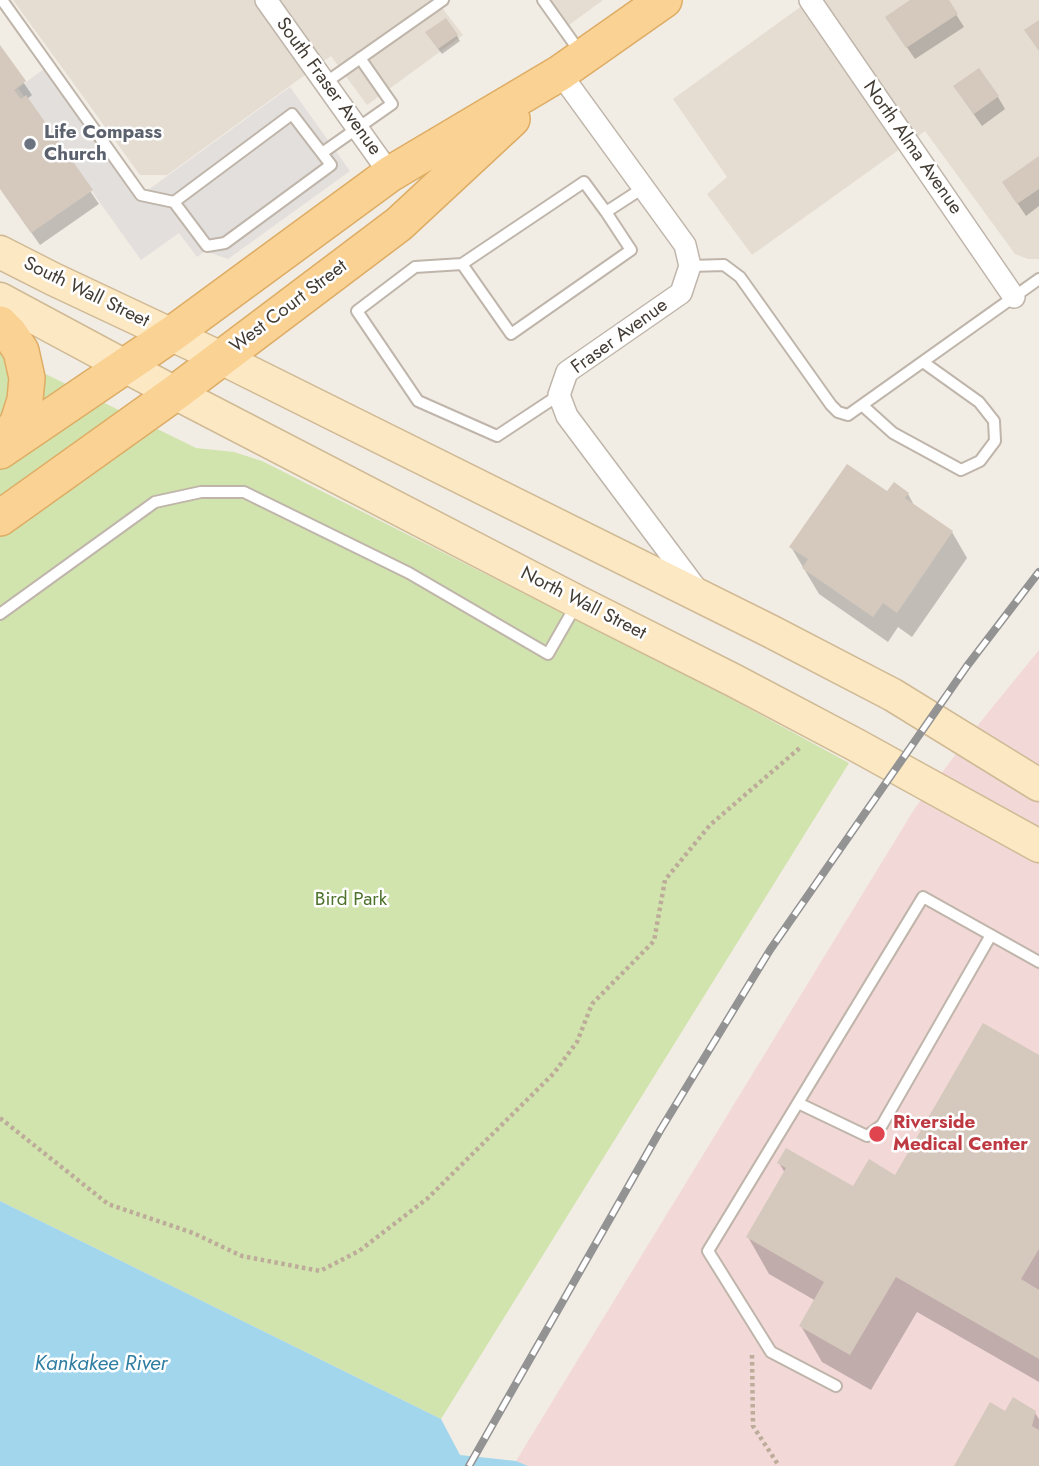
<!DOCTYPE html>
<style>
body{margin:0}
canvas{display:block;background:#f1ece4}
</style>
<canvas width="1039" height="1466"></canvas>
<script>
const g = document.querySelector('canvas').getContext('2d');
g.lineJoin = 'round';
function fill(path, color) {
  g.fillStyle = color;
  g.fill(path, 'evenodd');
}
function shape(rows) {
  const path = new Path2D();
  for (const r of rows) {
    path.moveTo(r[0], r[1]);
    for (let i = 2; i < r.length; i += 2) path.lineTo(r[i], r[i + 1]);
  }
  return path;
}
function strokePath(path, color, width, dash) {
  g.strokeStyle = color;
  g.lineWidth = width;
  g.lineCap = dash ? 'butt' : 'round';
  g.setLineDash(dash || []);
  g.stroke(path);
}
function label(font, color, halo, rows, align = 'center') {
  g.font = font + ' Jost,sans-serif';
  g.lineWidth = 5;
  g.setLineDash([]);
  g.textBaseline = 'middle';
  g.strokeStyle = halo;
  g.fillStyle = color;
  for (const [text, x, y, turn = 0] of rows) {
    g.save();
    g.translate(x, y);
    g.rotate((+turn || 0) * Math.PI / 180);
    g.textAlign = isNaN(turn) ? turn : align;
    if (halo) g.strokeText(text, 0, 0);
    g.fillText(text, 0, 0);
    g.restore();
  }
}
fill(shape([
 [13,0,436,0,463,35,367,105,331,56,167,175,140,175],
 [550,0,603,0,569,25],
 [810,0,1039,0,1039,259,1028,259,1015,254,925,131,752,255,707,194,727,177,673,99]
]), '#e5ddd2');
fill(shape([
 [1039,650,1039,1466,528,1466,516,1461,915,808,978,725]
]), '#f2d8d7');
fill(shape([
 [0,344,9,356,196,448,234,452,262,461,715,690,849,763,441,1419,0,1201]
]), '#d2e4ae');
fill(shape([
 [44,69,137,198,290,87,350,171,228,259,205,251,197,257,179,233,141,260,18,88]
]), '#e2dfdc');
fill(shape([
 [0,1201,441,1419,460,1455,516,1461,528,1466,0,1466]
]), '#a2d6ec');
fill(shape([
 [913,0,947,0,964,27,915,59,895,30],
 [457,36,460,41,442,54,431,39],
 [0,48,32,95,27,99,99,204,40,245,0,188],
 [998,97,1005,109,982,126,963,99],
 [1039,158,1039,206,1026,216,1012,195],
 [888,494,908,494,915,507,952,532,967,558,912,637,898,627,888,642,819,594,791,547],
 [1039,1057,1039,1382,917,1312,871,1390,822,1362,801,1326,816,1301,769,1274,748,1237,785,1173,779,1163,854,1189,896,1177],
 [1006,1413,1035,1413,1039,1419,1039,1466,956,1466]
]), '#0003');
fill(shape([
 [910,0,949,0,958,14,906,48,885,17],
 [446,18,458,35,438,49,425,32],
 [1039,20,1039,51,1024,30],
 [0,45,26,81,14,90,21,99,26,95,93,190,31,233,0,189],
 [979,68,999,96,974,114,953,86],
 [1039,156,1039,189,1017,204,1002,182],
 [847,464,887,491,894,482,909,493,905,498,953,531,897,613,883,603,873,617,802,568,808,559,789,547],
 [983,1023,1039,1055,1039,1249,1021,1279,1039,1290,1039,1359,896,1277,850,1355,799,1326,824,1282,746,1237,786,1168,777,1163,786,1148,853,1186,869,1159,895,1175],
 [1013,1397,1036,1411,1032,1426,1039,1430,1039,1466,954,1466,990,1402,1005,1411]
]), '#d5c9bd');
const service = shape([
 [2,0,141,195,174,202,207,246,225,243,331,165,292,114,174,202],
 [543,0,580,52],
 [325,83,443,0],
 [322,153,392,104,360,58],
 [462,264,511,334,631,250,606,212],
 [690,266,724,265,740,277,831,405,838,412,848,415,1039,279],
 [559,395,497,436,418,401,357,311,415,267,462,264,584,182,606,212,643,188],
 [862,405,893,433,961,470,980,461,995,441,994,421,979,402,923,362],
 [0,614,155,502,201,492,244,492,409,573,548,654,576,605],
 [798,1103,867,1136,882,1125,991,935],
 [836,1386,771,1352,708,1251,923,897,1039,962]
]);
const minor = shape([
 [266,0,390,174],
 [810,0,1014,297],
 [560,73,685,245,690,266,681,293,567,372,559,395,567,416,698,591]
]);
const secondary = shape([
 [0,252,53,279,221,358,770,631,893,695,1039,785],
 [0,299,175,393,578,602,733,680,856,745,1039,846]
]);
const primary = shape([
 [0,324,9,333,21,351,27,378,25,400,18,422,2,446],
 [0,451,172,334,390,174,560,73,664,0],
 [0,518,175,393,399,224,512,119]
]);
strokePath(service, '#bfb5aa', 14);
strokePath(minor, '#bfb5aa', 24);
strokePath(secondary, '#d0ba95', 35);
strokePath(primary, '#dead65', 38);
strokePath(shape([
 [0,1118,108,1204,193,1233,242,1256,320,1271,359,1251,428,1198,554,1073,577,1042,592,1004,654,941,665,880,710,825,802,746],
 [752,1355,753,1426,779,1466]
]), '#bdac99', 4.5, [3.5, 3.5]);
strokePath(service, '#fff', 10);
strokePath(minor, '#fff', 21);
strokePath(secondary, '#fce8c3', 32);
strokePath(primary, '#fad294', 35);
const rail = shape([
 [469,1466,661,1129,770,950,967,666,1039,572]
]);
strokePath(rail, '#939393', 8);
strokePath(rail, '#fff', 5, [16]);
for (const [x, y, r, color] of [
 [30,144,7,"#6b7280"],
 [877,1134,9,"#e0444e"]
]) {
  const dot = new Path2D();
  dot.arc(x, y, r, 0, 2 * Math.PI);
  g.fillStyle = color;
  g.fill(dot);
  strokePath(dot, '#fff', 2.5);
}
label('19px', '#433c34', '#fff', [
 ["South Fraser Avenue",328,87,54],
 ["North Alma Avenue",912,148,55],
 ["South Wall Street",86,293,26],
 ["West Court Street",289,307,-37],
 ["Fraser Avenue",620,337,-36],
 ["North Wall Street",583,604,27]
]);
label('bold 19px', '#5b616d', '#fff', [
 ["Life Compass",44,133],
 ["Church",44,155]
], 'left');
label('19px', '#4d722a', '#fff', [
 ["Bird Park",351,900]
]);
label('bold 19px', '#be3a42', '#fff', [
 ["Riverside",893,1123],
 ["Medical Center",893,1145]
], 'left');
label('italic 21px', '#307ea2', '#fff', [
 ["Kankakee River",101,1365]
]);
</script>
